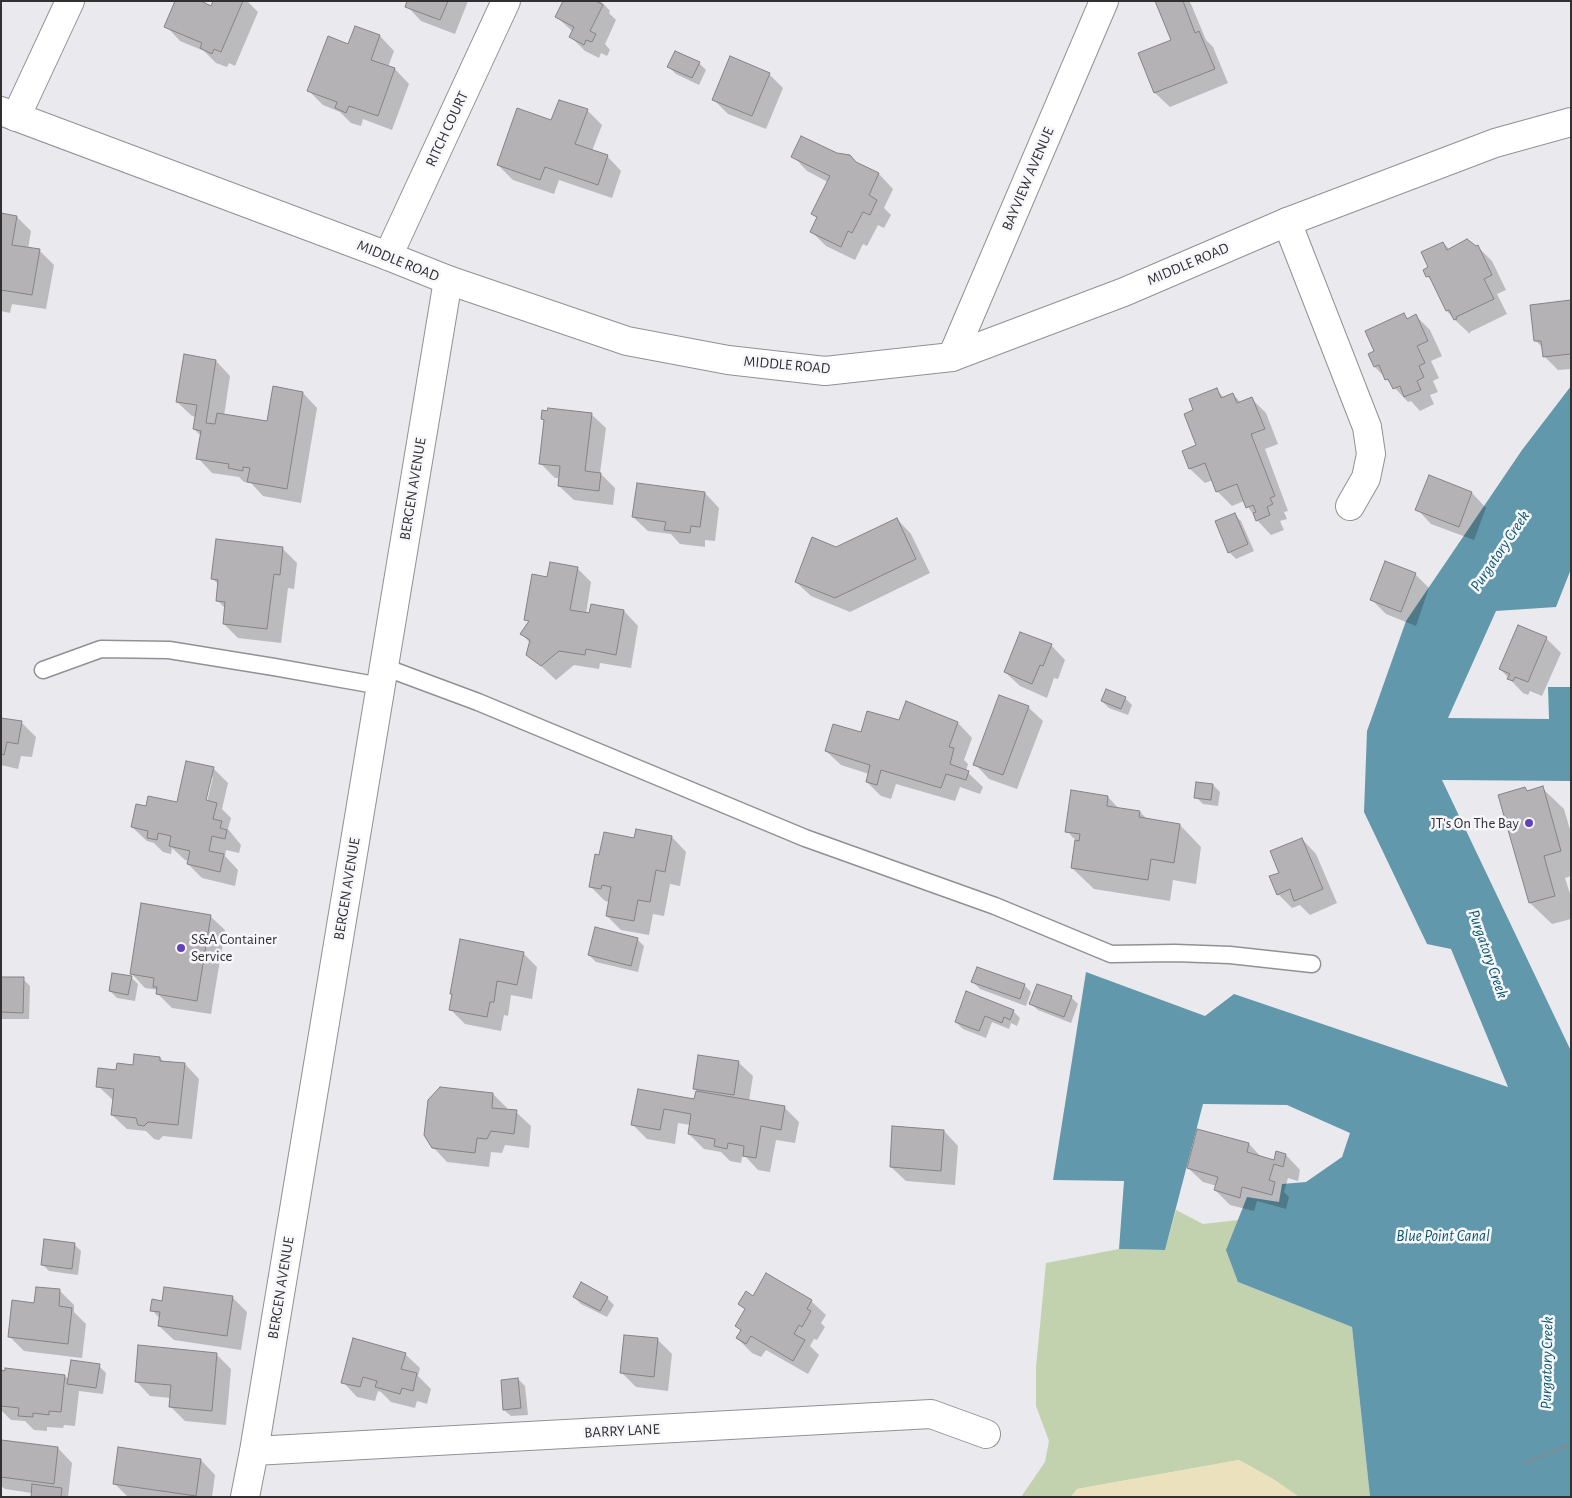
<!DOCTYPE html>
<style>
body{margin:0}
#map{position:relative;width:1572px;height:1498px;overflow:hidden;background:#eaeaee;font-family:"Alegreya Sans",sans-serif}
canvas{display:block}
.frame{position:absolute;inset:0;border:2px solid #313132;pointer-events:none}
</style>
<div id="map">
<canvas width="1572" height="1498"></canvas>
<div class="frame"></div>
</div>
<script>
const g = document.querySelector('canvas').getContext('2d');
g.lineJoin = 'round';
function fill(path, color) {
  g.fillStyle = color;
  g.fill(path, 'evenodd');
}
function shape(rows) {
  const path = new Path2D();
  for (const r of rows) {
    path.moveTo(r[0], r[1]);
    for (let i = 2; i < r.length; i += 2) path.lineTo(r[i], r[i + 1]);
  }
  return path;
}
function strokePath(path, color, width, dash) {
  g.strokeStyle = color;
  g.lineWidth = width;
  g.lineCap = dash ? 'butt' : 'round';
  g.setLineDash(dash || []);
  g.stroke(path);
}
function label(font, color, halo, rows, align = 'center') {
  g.font = font + ' "Alegreya Sans",sans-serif';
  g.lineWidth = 5;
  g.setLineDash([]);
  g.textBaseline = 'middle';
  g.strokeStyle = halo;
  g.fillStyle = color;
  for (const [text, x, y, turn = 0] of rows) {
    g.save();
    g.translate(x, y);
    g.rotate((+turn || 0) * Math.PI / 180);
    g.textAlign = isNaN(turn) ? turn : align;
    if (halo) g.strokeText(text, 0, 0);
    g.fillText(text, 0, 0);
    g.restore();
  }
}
fill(shape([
 [1176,1210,1203,1224,1238,1220,1238,1282,1352,1327,1370,1497,1299,1497,1273,1479,1239,1460,1077,1489,1071,1497,1021,1497,1045,1462,1049,1441,1036,1406,1036,1367,1046,1263,1119,1249,1165,1250]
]), '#c2d2af');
fill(shape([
 [1239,1460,1273,1479,1299,1497,1071,1497,1077,1489]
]), '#ebe1bc');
fill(shape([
 [1571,386,1571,569,1556,607,1496,611,1448,718,1549,719,1548,687,1571,687,1571,781,1442,780,1571,1051,1571,1497,1370,1497,1352,1327,1238,1282,1226,1250,1247,1197,1279,1202,1282,1184,1306,1182,1342,1157,1350,1133,1287,1105,1203,1104,1165,1250,1119,1249,1124,1181,1053,1180,1086,972,1205,1016,1234,994,1508,1087,1451,949,1427,944,1364,812,1367,731,1406,621,1522,450]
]), '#6298ac');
fill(shape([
 [214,1,247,1,258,12,235,66,229,63,227,67,216,63,204,51,180,41,166,26,212,7],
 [409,1,468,1,455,34,421,21,407,6],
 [564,1,601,1,610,11,609,13,616,20,605,44,610,50,607,56,601,53,599,58,585,51,571,37,573,32,557,17],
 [1156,1,1189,1,1191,4,1206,40,1213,47,1228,83,1170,107,1155,93,1140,54,1172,41],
 [355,28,380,36,394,51,388,67,395,69,409,84,392,130,363,119,361,126,351,123,340,112,323,105,309,91,349,45],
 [699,63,706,70,699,85,676,74,669,67],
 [769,74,783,88,766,129,728,114,713,99],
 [587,110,602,125,592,151,607,156,621,171,612,198,559,180,554,194,513,180,498,165,552,122],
 [793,156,856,163,879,174,893,189,884,208,891,215,884,228,878,225,867,246,863,244,855,260,826,246,811,231,817,218,812,213,828,182,807,171],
 [1,214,17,217,31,231,28,249,39,250,54,265,46,309,12,304,10,313,1,311],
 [1443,243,1450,250,1478,247,1492,261,1506,290,1497,294,1507,314,1470,332,1470,334,1455,320,1447,311,1433,282,1427,276],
 [1571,301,1571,369,1558,370,1544,356,1543,348,1535,340],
 [1404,315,1408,319,1416,316,1430,330,1442,356,1431,361,1439,378,1433,381,1438,392,1430,395,1434,404,1420,411,1411,401,1408,402,1375,367,1376,352],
 [216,361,230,376,224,416,268,423,274,388,303,393,317,408,301,503,263,496,251,483,244,482,239,477,212,473,198,458,201,436,194,429,196,417,192,416,177,402],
 [1217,390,1224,398,1233,394,1241,403,1252,399,1266,413,1278,444,1265,449,1288,511,1284,512,1287,519,1280,521,1284,530,1271,535,1257,520,1244,501,1232,506,1217,491,1213,480,1205,483,1190,469,1184,452,1198,446,1195,410],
 [591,414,606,428,600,473,615,488,613,505,574,500,559,486,560,478,555,478,540,463,545,422,542,419],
 [1430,477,1472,493,1486,508,1474,540,1431,524,1417,509],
 [705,493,719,508,715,541,705,540,705,547,680,544,671,534,648,531,633,517],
 [1234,514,1241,521,1254,551,1236,559,1229,552],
 [897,519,911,534,930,573,850,612,811,596,796,582,836,548],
 [282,548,297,563,294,589,288,588,281,643,238,638,224,624,226,609,217,600,219,585,212,578],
 [577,568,591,582,586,614,624,611,638,626,631,668,600,663,599,669,574,665,556,680,528,654,530,643,522,634,529,622,526,619,548,578],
 [1415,574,1429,588,1416,626,1386,614,1372,600],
 [1546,638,1561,653,1542,696,1530,691,1528,695,1523,693,1500,669],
 [1051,645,1065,660,1058,679,1054,678,1047,698,1020,686,1005,672],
 [1125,698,1132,705,1128,715,1109,708,1102,701],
 [1028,707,1043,721,1017,789,989,779,975,764],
 [1,719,22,723,36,737,32,757,21,756,18,769,1,765],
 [900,722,958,723,972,738,964,760,968,764,966,771,983,787,980,794,960,787,955,801,896,784,891,799,881,796,867,782,869,774,841,765,826,751,862,733],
 [213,768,228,783,222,809,231,818,228,829,241,845,239,853,226,850,225,856,238,870,235,886,202,878,188,864,189,861,185,860,172,848,171,854,163,852,154,843,147,841,132,827,147,808,177,804],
 [210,777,213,777,206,806,204,806],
 [1213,785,1220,792,1218,806,1203,804,1196,797],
 [1525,788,1528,792,1542,788,1564,809,1571,833,1571,876,1565,878,1571,897,1571,919,1552,924,1530,903],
 [1108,797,1119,809,1140,812,1148,820,1180,825,1201,847,1196,884,1173,880,1170,901,1094,889,1072,868,1076,841,1067,831],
 [672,837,686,852,680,886,670,884,664,916,653,914,649,935,621,930,607,916,610,902,605,901,591,887,600,856,635,839],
 [1302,839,1316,854,1337,903,1310,915,1300,905,1292,908,1278,894,1281,873],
 [210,916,225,930,211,1014,172,1008,157,993,158,990,145,988,131,973],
 [637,939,644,946,638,972,596,962,589,955],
 [523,953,537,967,532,999,511,995,508,1016,504,1015,501,1031,465,1024,450,1009],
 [131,977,138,984,135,1001,117,998,110,991],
 [1,978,23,979,30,986,29,1019,2,1019,1,1034],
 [973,982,1024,985,1031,992,1026,1006,980,989],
 [967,993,1013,1011,1020,1018,1017,1026,1011,1023,1009,1029,992,1022,986,1038,963,1029,956,1022],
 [1071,997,1078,1004,1071,1023,1038,1010,1031,1004],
 [160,1058,164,1062,185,1064,199,1079,192,1139,163,1136,159,1140,154,1139,146,1131,127,1129,112,1115,114,1101,98,1086,118,1071],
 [738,1062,753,1076,749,1101,784,1107,799,1122,795,1143,776,1140,770,1172,758,1170,746,1157,742,1157,741,1163,730,1161,721,1152,704,1149,689,1134,691,1125,678,1123,675,1144,647,1139,633,1125,639,1090,695,1100,697,1091,694,1088],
 [493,1094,507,1108,507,1111,516,1112,531,1126,529,1148,505,1145,502,1153,491,1152,489,1167,447,1162,433,1147],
 [1198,1130,1249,1144,1262,1158,1274,1161,1277,1153,1286,1155,1300,1170,1298,1181,1288,1178,1284,1192,1289,1197,1286,1209,1257,1201,1254,1211,1230,1205,1215,1190,1217,1186,1203,1182,1188,1168],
 [944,1131,958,1146,955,1185,906,1181,891,1167],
 [74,1244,81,1251,78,1275,49,1271,42,1264],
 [37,1288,60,1291,74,1305,74,1312,86,1324,82,1358,24,1351,9,1336,35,1304],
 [232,1297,247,1312,241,1350,174,1340,159,1326,160,1319,152,1310,163,1302],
 [574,1297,607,1298,614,1305,607,1317,581,1304],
 [811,1301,826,1315,821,1323,825,1327,817,1340,814,1339,810,1346,819,1355,808,1374,766,1350,761,1357,752,1353,737,1338,742,1331,736,1326,746,1310,739,1304],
 [657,1339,672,1354,668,1391,636,1387,622,1373],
 [405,1354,420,1368,418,1376,431,1389,427,1404,417,1401,415,1408,391,1402,381,1392,378,1391,375,1401,357,1397,343,1382],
 [217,1355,231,1369,226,1425,185,1421,170,1406,171,1398,150,1396,136,1381],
 [99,1366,106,1373,103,1394,79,1391,75,1426,64,1425,63,1428,47,1427,47,1431,34,1430,25,1421,11,1420,1,1410,1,1371,65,1376,69,1380],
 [518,1379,525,1386,528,1415,511,1416,504,1410],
 [1,1441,58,1448,72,1463,68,1497,32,1497,32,1493,5,1489,1,1486],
 [201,1460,215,1475,212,1497,128,1497,114,1483]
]), '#0003');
const building = shape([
 [175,1,201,1,211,6,213,1,243,1,221,52,214,49,212,54,200,48,202,43,164,27,175,1],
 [407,1,448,1,440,20,405,7,407,1],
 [563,1,596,1,603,5,590,31,596,34,592,42,586,40,584,45,569,37,574,27,555,17,563,1],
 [1155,1,1183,1,1195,33,1199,31,1215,69,1154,93,1138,53,1171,40,1155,1],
 [355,26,380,35,371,60,395,68,378,116,349,106,346,113,335,108,337,102,307,91,328,36,348,44,355,26],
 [675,51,700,62,692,78,667,67,675,51],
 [730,56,770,73,752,116,712,100,730,56],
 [559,100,588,109,575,144,608,155,598,185,545,167,540,180,497,165,517,108,551,120,559,100],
 [801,136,837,153,850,155,856,162,879,173,869,195,877,200,870,215,863,212,852,233,848,231,841,247,810,232,817,217,811,214,830,176,791,157,801,136],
 [1,213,17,216,12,245,40,249,32,295,1,290,1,213],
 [1467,239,1476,246,1478,245,1492,275,1484,279,1494,299,1456,317,1457,319,1454,320,1449,310,1446,311,1429,276,1426,277,1423,270,1428,267,1421,252,1443,242,1447,250,1467,239],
 [1571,300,1571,354,1543,357,1541,341,1534,341,1530,305,1571,300],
 [1404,313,1407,319,1416,314,1428,341,1417,346,1425,363,1419,366,1424,377,1417,381,1421,390,1404,397,1400,386,1393,389,1388,379,1385,380,1379,365,1374,367,1368,354,1374,351,1365,331,1404,313],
 [184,354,216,360,206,423,215,424,217,413,267,421,273,386,303,392,287,489,247,482,250,468,243,467,243,471,228,468,229,464,196,459,201,431,193,429,197,405,176,402,184,354],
 [1217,388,1221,398,1233,393,1237,403,1252,397,1265,429,1251,434,1275,496,1270,498,1273,504,1267,507,1270,515,1256,521,1253,513,1256,512,1253,505,1246,508,1237,484,1216,492,1205,463,1189,469,1182,451,1196,445,1184,414,1193,410,1189,399,1217,388],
 [548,408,592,413,585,471,601,473,599,491,558,486,560,466,539,464,544,420,541,419,542,410,547,411,548,408],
 [1429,475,1472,492,1459,527,1415,510,1429,475],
 [637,483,705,492,700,527,691,526,690,533,664,530,666,522,632,517,637,483],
 [1235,513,1248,544,1228,553,1215,521,1235,513],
 [897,518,916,559,835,598,795,582,812,537,836,547,897,518],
 [216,539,283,547,280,575,274,574,267,629,223,624,225,602,216,601,218,580,211,579,216,539],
 [1385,561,1416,573,1401,612,1370,600,1385,561],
 [550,562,578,567,570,610,589,613,591,604,624,610,616,655,586,649,585,655,559,651,541,666,526,655,530,640,520,634,529,621,524,620,532,574,547,577,550,562],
 [1518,625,1547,637,1528,682,1515,677,1513,681,1507,679,1510,674,1499,669,1518,625],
 [1020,632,1052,644,1043,666,1040,665,1032,684,1004,672,1020,632],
 [1106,689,1126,697,1121,709,1101,701,1106,689],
 [999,695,1029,706,1003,775,973,765,999,695],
 [906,701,958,722,949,747,954,748,950,764,969,771,966,780,946,774,941,788,881,770,877,785,866,782,870,765,825,751,833,724,861,732,867,711,899,720,906,701],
 [1,718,22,721,18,744,7,742,4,755,1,754,1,718],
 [186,761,214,767,206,800,217,803,213,819,222,821,220,828,227,830,225,839,212,836,209,851,224,854,220,872,187,864,190,851,169,846,171,836,158,833,157,840,147,838,148,831,131,827,136,804,146,806,148,796,177,802,186,761],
 [1196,782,1213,784,1211,800,1194,798,1196,782],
 [1543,786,1561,851,1544,856,1555,896,1529,903,1498,795,1525,787,1527,791,1543,786],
 [1071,790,1108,796,1107,806,1140,811,1139,817,1180,824,1174,863,1151,859,1148,880,1071,868,1075,840,1079,841,1080,834,1065,832,1071,790],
 [636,829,672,836,665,872,656,870,650,902,638,900,634,921,606,916,611,887,602,885,601,889,589,887,595,854,599,855,604,832,634,838,636,829],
 [1302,838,1323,889,1294,901,1290,889,1277,895,1269,876,1279,873,1270,851,1302,838],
 [141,903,211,915,197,1001,156,994,157,987,153,987,154,978,130,974,141,903],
 [595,927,638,938,631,966,588,955,595,927],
 [460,939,524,952,517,985,497,981,494,1002,490,1002,487,1017,449,1010,452,994,450,994,460,939],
 [977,967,1025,984,1020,999,971,982,977,967],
 [112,973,132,976,128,995,109,991,112,973],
 [1,977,24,977,23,1013,1,1012,1,977],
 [1037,984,1072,996,1064,1017,1029,1004,1037,984],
 [966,991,1014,1010,1010,1020,1004,1017,1002,1023,985,1016,979,1031,955,1022,966,991],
 [134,1054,160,1057,160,1061,185,1063,178,1125,148,1122,144,1126,138,1125,136,1118,111,1115,114,1089,96,1087,98,1068,116,1070,117,1063,133,1065,134,1054],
 [698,1055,739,1061,734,1095,693,1089,698,1055],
 [440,1087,493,1093,492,1108,517,1110,514,1134,491,1131,487,1139,477,1138,475,1153,432,1148,424,1135,428,1100,440,1087],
 [638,1089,694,1099,696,1091,785,1106,781,1130,761,1126,756,1158,743,1156,744,1146,728,1143,727,1149,714,1146,715,1139,688,1134,691,1114,664,1109,660,1130,631,1125,638,1089],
 [892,1126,944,1130,941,1171,890,1167,892,1126],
 [1197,1129,1249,1143,1247,1152,1274,1160,1276,1151,1286,1154,1283,1167,1274,1164,1269,1180,1275,1182,1272,1195,1242,1187,1240,1198,1214,1190,1218,1177,1187,1168,1197,1129],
 [44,1239,75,1243,72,1269,41,1265,44,1239],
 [766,1273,812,1300,807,1309,811,1311,802,1327,799,1325,794,1334,805,1340,793,1361,751,1336,746,1344,736,1338,741,1330,735,1326,745,1309,738,1304,746,1291,753,1296,766,1273],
 [581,1282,608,1297,600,1311,573,1297,581,1282],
 [36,1287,60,1289,59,1306,72,1308,68,1344,8,1337,12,1300,34,1303,36,1287],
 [164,1287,233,1296,227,1336,158,1326,160,1312,150,1311,152,1299,162,1301,164,1287],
 [624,1335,658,1338,654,1377,620,1373,624,1335],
 [353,1338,406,1353,401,1369,417,1373,413,1391,402,1388,400,1394,375,1387,377,1381,363,1377,360,1387,341,1383,353,1338],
 [138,1345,217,1353,212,1411,169,1407,171,1385,135,1382,138,1345],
 [71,1360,100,1364,96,1388,67,1384,71,1360],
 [5,1368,65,1375,61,1412,49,1411,49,1415,33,1413,33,1417,18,1416,19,1408,1,1406,1,1370,5,1371,5,1368],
 [518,1378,521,1408,503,1410,501,1380,518,1378],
 [1,1440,58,1447,54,1484,1,1477,1,1440],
 [118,1447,201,1459,196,1496,113,1484,118,1447],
 [32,1484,62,1488,61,1497,31,1497,32,1484]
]);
fill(building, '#b5b2b5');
strokePath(building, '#858285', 1);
const lane = shape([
 [384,667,478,702,805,838,995,906,1111,954,1175,953,1230,955,1312,964],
 [43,670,101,649,169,650,274,667,381,686]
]);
const street = shape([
 [16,117,70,1],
 [1287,222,1367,427,1371,454,1366,478,1350,506],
 [388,256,506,1],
 [952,357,1104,1],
 [254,1451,931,1414,986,1434],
 [245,1497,254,1451,448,280]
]);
const secondary = shape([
 [1,111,388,256,448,280,627,341,728,360,825,371,952,357,1124,292,1287,222,1495,143,1571,122]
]);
strokePath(lane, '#919195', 19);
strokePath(street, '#919195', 30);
strokePath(secondary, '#919195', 30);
strokePath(shape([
 [1524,1464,1571,1444]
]), '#88888a', 3, [2.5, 2.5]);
strokePath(lane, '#fff', 16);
strokePath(street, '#fff', 28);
strokePath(secondary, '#fff', 28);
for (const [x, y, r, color] of [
 [1529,823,5,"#6242ba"],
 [181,948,5,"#6242ba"]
]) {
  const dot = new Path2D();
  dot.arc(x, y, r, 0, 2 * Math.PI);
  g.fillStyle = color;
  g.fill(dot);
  strokePath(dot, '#f7f7fb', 2);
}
label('15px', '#313132', '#f7f7fb', [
 ["RITCH COURT",447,129,-65],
 ["BAYVIEW AVENUE",1028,179,-67],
 ["MIDDLE ROAD",398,261,22],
 ["MIDDLE ROAD",1188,264,-23],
 ["MIDDLE ROAD",787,365,5],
 ["BERGEN AVENUE",413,489,-81],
 ["BERGEN AVENUE",347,889,-81],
 ["BERGEN AVENUE",281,1288,-81],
 ["BARRY LANE",622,1431,-3]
]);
label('15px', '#313132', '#f7f7fb', [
 ["JT's On The Bay",1519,823],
 ["S&A Container",191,939,"left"],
 ["Service",191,956,"left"]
], 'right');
label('italic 16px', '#09576c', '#f7f7fb', [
 ["Purgatory Creek",1500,551,-56],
 ["Purgatory Creek",1488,954,71],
 ["Blue Point Canal",1443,1236],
 ["Purgatory Creek",1547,1363,-89]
]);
</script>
